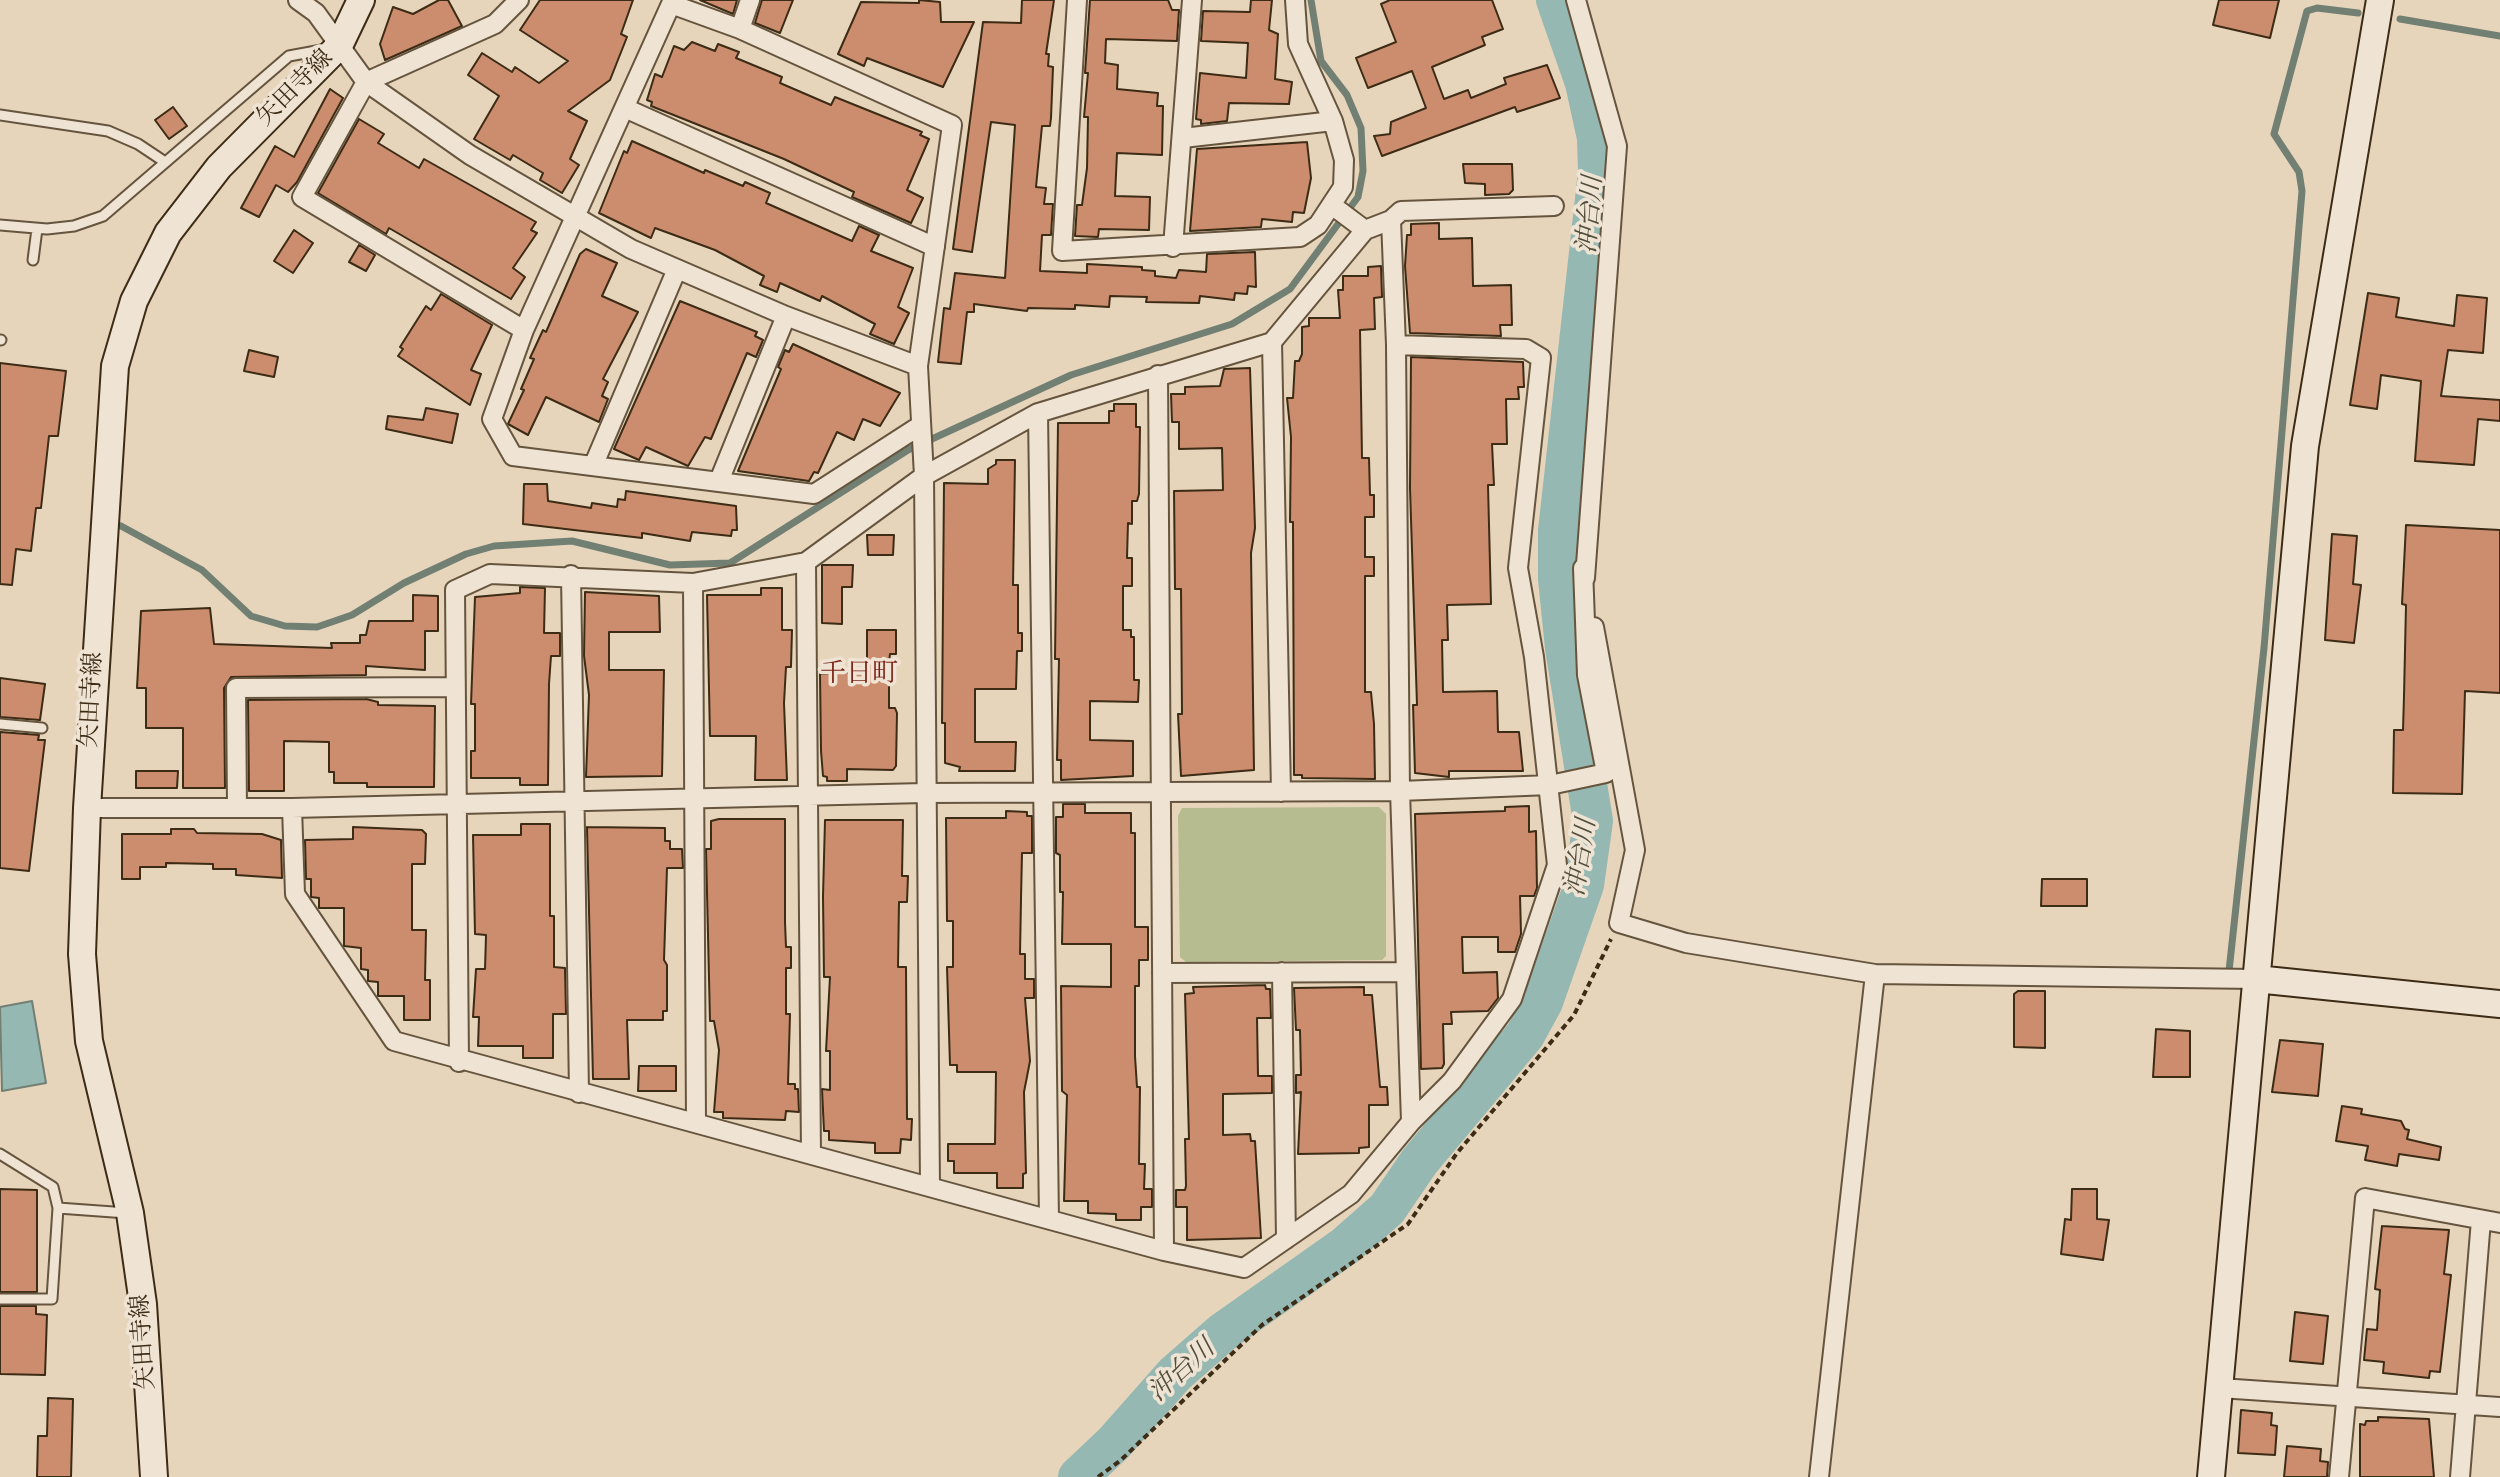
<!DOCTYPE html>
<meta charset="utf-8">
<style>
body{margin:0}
canvas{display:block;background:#e6d4bb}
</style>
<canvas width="2500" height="1477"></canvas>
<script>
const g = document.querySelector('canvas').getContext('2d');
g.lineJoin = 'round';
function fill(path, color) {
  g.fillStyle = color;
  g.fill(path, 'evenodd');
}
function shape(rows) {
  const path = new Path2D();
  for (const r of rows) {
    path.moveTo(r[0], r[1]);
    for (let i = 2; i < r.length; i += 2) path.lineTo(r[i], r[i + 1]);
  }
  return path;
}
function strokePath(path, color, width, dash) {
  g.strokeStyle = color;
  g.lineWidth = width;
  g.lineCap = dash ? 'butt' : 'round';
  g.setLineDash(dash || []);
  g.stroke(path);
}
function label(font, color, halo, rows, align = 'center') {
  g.font = font + ' "IM FELL English","Noto Serif JP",serif';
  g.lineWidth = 7;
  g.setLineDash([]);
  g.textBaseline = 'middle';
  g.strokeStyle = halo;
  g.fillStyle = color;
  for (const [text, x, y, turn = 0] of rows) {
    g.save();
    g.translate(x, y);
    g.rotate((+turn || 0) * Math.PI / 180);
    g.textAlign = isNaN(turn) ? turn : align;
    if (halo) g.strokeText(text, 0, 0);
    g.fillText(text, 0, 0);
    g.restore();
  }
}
fill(shape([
 [1379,807,1386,814,1386,956,1382,960,1186,962,1180,957,1178,816,1182,808]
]), '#b6bc8f');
const water = shape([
 [32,1001,46,1083,2,1091,0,1007,32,1001]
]);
fill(water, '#96b8b3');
strokePath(water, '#728074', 2);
strokePath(shape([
 [2400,19,2500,36],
 [121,526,202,570,251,616,285,626,317,627,352,615,404,583,466,554,494,546,572,541,670,565,730,563,908,450,1071,375,1232,324,1290,289,1358,197,1363,171,1361,128,1347,95,1321,61,1311,0],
 [2229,971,2264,648,2302,191,2299,172,2274,134,2307,11,2317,8,2358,13]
]), '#728074', 7);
strokePath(shape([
 [1078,1477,1114,1443,1175,1374,1223,1332,1345,1246,1387,1209,1419,1162,1525,1035,1543,1002,1584,885,1593,821,1565,648,1558,579,1558,531,1598,172,1597,138,1585,83,1556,0]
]), '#96b8b3', 40);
const building = shape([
 [439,0,448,0,462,26,385,60,380,44,393,7,413,14,439,0],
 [540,0,633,0,621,34,627,37,610,80,568,111,587,121,570,159,579,165,562,193,540,180,543,173,513,155,510,160,474,139,499,96,468,75,482,53,512,72,515,67,539,83,568,61,520,30,540,0],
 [700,0,737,0,733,14,700,0],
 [762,0,793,0,780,33,755,23,762,0],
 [919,0,940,2,941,22,974,22,943,87,867,58,864,66,838,54,861,2,919,3,919,0],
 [1022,0,1054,0,1046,54,1049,54,1048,66,1053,67,1051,118,1050,126,1042,126,1036,187,1046,188,1044,204,1053,204,1051,235,1042,235,1040,271,1087,273,1087,264,1142,267,1142,270,1155,271,1155,276,1176,278,1179,270,1206,272,1207,254,1255,252,1256,287,1248,286,1247,294,1235,293,1234,300,1200,296,1199,303,1146,302,1147,297,1110,296,1109,307,1075,305,1075,309,1028,308,1027,311,974,304,974,312,967,312,961,364,938,362,944,308,950,309,955,273,1005,278,1015,125,991,122,972,252,953,249,983,22,1021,23,1022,0],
 [1090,0,1168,0,1172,10,1179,10,1177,41,1106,39,1105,63,1118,65,1117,89,1158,93,1157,106,1163,106,1162,155,1117,153,1115,196,1150,197,1149,230,1099,229,1098,237,1075,236,1077,205,1082,205,1087,168,1088,117,1084,117,1088,73,1085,73,1090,0],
 [1251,0,1272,0,1269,30,1278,34,1275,79,1292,82,1289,104,1229,103,1227,121,1201,124,1201,120,1196,119,1200,73,1246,78,1248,43,1201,41,1203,11,1250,12,1251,0],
 [1390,0,1492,0,1503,29,1482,37,1485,45,1432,67,1444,99,1468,90,1471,98,1506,84,1504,78,1547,65,1560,98,1517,112,1515,107,1382,156,1374,136,1390,134,1391,122,1426,108,1412,71,1368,88,1356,58,1396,42,1381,4,1390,0],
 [2219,0,2279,0,2270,38,2213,25,2219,0],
 [692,42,715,51,718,44,739,52,736,58,782,77,780,83,831,105,835,97,922,132,920,135,929,139,907,190,923,198,911,223,852,197,854,192,784,159,651,106,652,102,647,100,655,74,662,77,674,46,684,50,692,42],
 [330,89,343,98,297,182,288,192,276,185,259,217,241,208,275,146,294,157,330,89],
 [173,107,187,126,169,139,155,120,173,107],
 [359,119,384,134,378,143,419,168,424,159,536,222,531,230,537,233,513,268,525,277,511,299,389,228,386,234,318,193,359,119],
 [632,141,704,173,705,170,743,186,745,182,770,193,766,203,852,241,859,226,879,235,871,251,913,268,898,307,909,313,894,344,870,334,875,324,822,296,820,301,780,283,777,292,760,285,764,276,715,250,655,228,651,238,599,213,624,151,627,153,632,141],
 [1307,142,1311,178,1304,213,1293,212,1292,222,1262,219,1261,227,1190,231,1197,149,1307,142],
 [1463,164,1512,164,1513,190,1509,194,1485,195,1485,184,1465,183,1463,164],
 [1439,223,1439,239,1472,238,1473,286,1511,285,1512,325,1500,325,1501,336,1410,333,1405,266,1407,235,1411,235,1411,224,1439,223],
 [294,230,313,243,293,273,274,261,294,230],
 [359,245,375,255,366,271,349,262,359,245],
 [586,249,617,263,602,296,638,312,603,379,608,382,602,396,608,399,599,422,546,397,528,435,508,424,524,390,521,389,534,359,530,358,543,330,546,332,580,254,586,249],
 [1381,266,1382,297,1374,298,1375,329,1360,330,1362,458,1369,458,1370,495,1374,495,1374,517,1365,517,1365,557,1374,557,1374,576,1365,576,1365,692,1371,692,1374,724,1375,779,1302,778,1302,775,1294,775,1293,522,1290,522,1291,437,1287,398,1293,398,1295,361,1299,361,1302,354,1302,327,1309,326,1309,318,1340,318,1338,290,1343,290,1343,276,1368,276,1368,267,1381,266],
 [2368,293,2399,298,2396,317,2454,326,2457,295,2487,298,2483,353,2448,350,2441,396,2500,400,2500,421,2478,419,2474,465,2415,461,2421,381,2381,375,2377,409,2350,405,2368,293],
 [441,294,492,325,471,370,481,374,470,405,398,356,403,349,400,347,426,306,431,310,441,294],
 [680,301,757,332,755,336,763,340,756,357,747,353,711,439,705,437,688,466,646,447,639,460,614,449,680,301],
 [793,344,900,393,880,426,863,419,854,440,837,432,818,473,814,472,809,481,738,471,781,369,778,367,785,350,789,352,793,344],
 [249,350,278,357,274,377,244,371,249,350],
 [1411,357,1523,362,1524,387,1518,387,1519,399,1506,399,1507,444,1492,444,1494,485,1488,485,1491,604,1447,605,1448,640,1442,640,1443,692,1497,691,1498,732,1519,732,1523,771,1449,771,1449,777,1415,773,1413,705,1417,705,1410,488,1411,357],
 [0,363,66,371,58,436,49,436,41,508,36,508,31,551,16,549,12,585,0,584,0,363],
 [1250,368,1255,528,1251,553,1254,770,1181,776,1178,714,1182,714,1181,589,1175,589,1174,491,1223,490,1222,448,1179,449,1179,422,1172,422,1171,394,1185,394,1185,387,1220,386,1224,369,1250,368],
 [1114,404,1136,404,1136,427,1140,427,1139,494,1137,501,1132,501,1132,524,1128,523,1127,558,1132,558,1132,586,1123,586,1123,630,1131,630,1131,637,1134,637,1134,680,1139,680,1138,702,1090,701,1090,740,1133,741,1133,776,1061,780,1061,760,1057,760,1059,659,1055,659,1058,423,1109,423,1109,411,1114,411,1114,404],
 [426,408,458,414,452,443,386,429,388,416,423,420,426,408],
 [996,460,1015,460,1013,585,1018,585,1018,633,1022,633,1022,651,1017,651,1016,689,975,689,975,742,1016,742,1015,771,959,771,960,767,945,763,945,723,942,723,944,483,988,484,988,469,996,464,996,460],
 [524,484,547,484,548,501,591,508,592,503,617,507,618,499,625,500,626,491,736,506,737,530,732,530,731,536,692,532,690,541,642,533,642,538,523,524,524,484],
 [2406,525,2500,530,2500,693,2465,691,2462,794,2393,793,2394,730,2403,730,2404,696,2406,605,2402,604,2406,525],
 [2332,534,2357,536,2353,584,2361,585,2354,643,2325,640,2332,534],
 [867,535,894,535,893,555,868,555,867,535],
 [822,565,853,565,852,587,842,587,842,624,822,623,822,565],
 [520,587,545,588,544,633,560,633,560,656,551,656,549,684,548,785,520,785,520,778,471,778,471,751,475,751,475,704,471,704,475,597,520,593,520,587],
 [761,588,782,588,782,630,792,630,791,667,786,667,784,703,787,780,755,780,756,736,710,736,707,595,761,595,761,588],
 [585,592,659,596,660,632,609,632,609,670,664,670,662,776,586,777,589,695,584,656,585,592],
 [413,595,438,596,438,631,425,631,425,670,366,666,366,675,231,677,224,688,225,788,183,788,183,728,146,728,146,688,137,688,141,611,210,608,214,644,332,648,331,643,360,643,360,635,366,635,369,621,413,621,413,595],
 [867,630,896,630,896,654,890,654,889,662,889,708,895,708,897,713,896,766,893,770,847,769,847,781,827,781,827,777,823,776,821,751,820,674,867,671,867,630],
 [0,678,45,684,40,720,0,717,0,678],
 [366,699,378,702,378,705,435,706,434,787,367,787,367,783,334,783,334,772,329,772,329,742,284,741,284,791,249,791,248,700,366,699],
 [0,732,39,735,38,740,45,740,29,871,0,868,0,732],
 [136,771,178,771,177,788,136,788,136,771],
 [1063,804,1085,804,1085,813,1131,813,1131,833,1135,833,1135,927,1148,927,1148,960,1139,960,1139,986,1135,986,1135,1056,1137,1087,1140,1087,1139,1164,1145,1164,1144,1189,1152,1189,1152,1207,1141,1207,1141,1220,1116,1220,1116,1214,1088,1213,1088,1201,1064,1201,1067,1095,1062,1091,1061,986,1111,987,1111,944,1062,944,1063,892,1060,892,1060,855,1056,853,1056,817,1063,817,1063,804],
 [1529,806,1529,832,1536,831,1537,888,1534,896,1520,896,1521,934,1515,952,1498,952,1498,937,1462,937,1463,973,1497,972,1498,998,1488,1011,1451,1012,1452,1024,1443,1024,1444,1064,1442,1068,1421,1069,1415,814,1505,811,1505,807,1529,806],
 [1006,811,1027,812,1027,816,1032,816,1032,853,1022,853,1021,899,1020,954,1025,954,1025,979,1034,979,1034,998,1025,998,1030,1061,1024,1092,1026,1173,1023,1174,1023,1188,997,1188,997,1173,954,1173,954,1161,948,1161,948,1144,995,1144,996,1072,957,1072,957,1065,950,1065,947,967,953,967,953,921,947,921,946,818,1006,818,1006,811],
 [719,819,785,819,785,922,786,947,791,947,791,968,786,968,786,1014,790,1014,788,1084,795,1084,795,1089,798,1089,799,1112,786,1111,785,1120,723,1118,723,1112,714,1112,719,1050,714,1021,710,1021,706,849,711,849,711,821,719,819],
 [825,820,903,820,902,876,908,876,907,902,899,902,898,967,906,967,907,1119,912,1119,911,1140,901,1139,900,1153,875,1153,875,1143,829,1140,829,1131,824,1131,822,1089,830,1090,830,1051,826,1051,830,977,824,977,823,896,825,820],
 [521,824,550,824,550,916,554,916,554,967,565,968,566,1014,553,1014,553,1058,523,1058,523,1046,478,1046,479,1017,473,1017,476,969,485,969,486,935,475,934,473,835,521,835,521,824],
 [353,827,422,830,426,834,425,864,412,864,412,930,426,930,425,980,430,980,430,1020,404,1020,404,996,378,996,378,982,368,981,368,970,361,969,361,948,344,946,344,908,319,908,319,898,311,897,311,879,306,879,305,840,353,839,353,827],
 [587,827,665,828,665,841,670,841,670,849,682,849,683,868,667,868,664,960,667,965,667,1011,663,1011,663,1020,627,1020,629,1079,593,1079,587,827],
 [171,829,194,829,197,833,262,834,281,840,282,878,236,875,236,869,213,869,213,864,166,863,166,867,140,867,140,879,122,879,122,834,171,834,171,829],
 [2042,879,2087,879,2087,906,2041,906,2042,879],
 [1265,985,1266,989,1270,989,1271,1018,1257,1018,1258,1076,1272,1076,1272,1093,1223,1094,1223,1135,1250,1134,1251,1141,1255,1141,1261,1238,1187,1240,1187,1207,1176,1207,1176,1190,1185,1190,1186,1186,1185,1139,1189,1139,1185,994,1194,993,1193,987,1265,985],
 [1364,987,1364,995,1372,995,1380,1087,1387,1087,1388,1105,1369,1105,1369,1147,1359,1148,1359,1153,1298,1154,1301,1092,1296,1093,1296,1075,1301,1075,1300,1030,1296,1030,1294,988,1364,987],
 [2018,991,2045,991,2045,1048,2014,1047,2014,994,2018,991],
 [2156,1029,2190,1031,2190,1077,2153,1077,2156,1029],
 [2280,1040,2323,1044,2318,1096,2272,1092,2280,1040],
 [639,1066,676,1066,676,1091,638,1091,639,1066],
 [2342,1106,2362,1109,2361,1114,2401,1121,2405,1129,2409,1130,2407,1139,2441,1147,2439,1160,2399,1154,2397,1166,2365,1160,2368,1146,2336,1141,2342,1106],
 [0,1189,37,1190,37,1292,0,1292,0,1189],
 [2072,1189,2097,1189,2097,1219,2109,1220,2103,1260,2061,1254,2065,1219,2071,1220,2072,1189],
 [2382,1226,2449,1230,2444,1274,2451,1275,2440,1372,2430,1371,2429,1378,2383,1373,2384,1362,2364,1360,2367,1329,2377,1330,2380,1290,2375,1289,2382,1226],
 [0,1306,36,1306,36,1314,47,1315,45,1375,0,1374,0,1306],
 [2295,1312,2328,1316,2323,1364,2290,1361,2295,1312],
 [48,1398,73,1399,71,1477,37,1477,38,1436,47,1436,48,1398],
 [2241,1410,2272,1413,2271,1425,2277,1426,2275,1455,2238,1453,2241,1410],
 [2378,1417,2429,1419,2434,1477,2360,1477,2360,1424,2365,1425,2366,1421,2378,1421,2378,1417],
 [2287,1446,2321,1449,2320,1461,2328,1462,2327,1477,2284,1477,2287,1446]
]);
fill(building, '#cc8c6e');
strokePath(building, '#3c2b15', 2);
const lane = shape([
 [0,115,108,131,138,144,165,162],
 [0,225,47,229,74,226,103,216,289,56,327,49],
 [33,260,37,229],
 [0,340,1,340],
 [0,724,42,728],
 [0,1154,53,1187,58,1208,127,1213],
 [0,1299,52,1299,58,1208]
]);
const street = shape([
 [298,0,316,13,366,82,470,155,631,249,786,316,918,366],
 [519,0,495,24,366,82,302,197,524,330],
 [1077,0,1062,251,1300,237,1318,225,1343,187,1344,160,1333,121,1298,44,1295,0],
 [1576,0,1617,146,1585,578],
 [740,29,750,0],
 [627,109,935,247],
 [1183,138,1333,121],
 [1333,206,1365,230],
 [1391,220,1396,345,1400,791,1411,1122],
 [1173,247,1192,0],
 [1272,342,1281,792],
 [1158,375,1164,1251],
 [1038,413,1049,1219],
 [921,425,814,494,513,456,492,419,524,330,671,4,740,29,952,125,918,366,924,476,930,1187],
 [594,464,677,269],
 [719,481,786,316],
 [806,562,811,1154],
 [571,575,579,1093],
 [693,583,696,1122],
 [1594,627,1635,850,1619,923,1686,943,1875,974,2256,979],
 [237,807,236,688,455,687],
 [87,808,292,808,924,793,1400,791,1550,785,1606,773,1587,675,1583,568],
 [292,808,295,894,394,1041,1164,1251,1244,1268,1351,1194,1411,1122,1452,1081,1512,999,1557,865,1534,657,1518,568,1541,358,1526,349,1396,345],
 [1282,972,1286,1239],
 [1162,973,1405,972],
 [459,1062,455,590,490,574,693,583,806,562,924,476,1038,413,1272,342,1365,230,1391,220,1401,211,1554,206],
 [2220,1388,2500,1407],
 [1819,1477,1875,974],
 [2339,1477,2365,1198,2500,1223],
 [2460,1477,2481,1220]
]);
const secondary = shape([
 [2256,979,2500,1004],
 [154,1477,143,1304,130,1213,89,1041,82,954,87,808,115,366,134,301,168,233,219,167,339,46,361,0],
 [2211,1477,2305,446,2380,0]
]);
strokePath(lane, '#66553e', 13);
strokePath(street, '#66553e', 22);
strokePath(secondary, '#3c2b15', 30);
strokePath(shape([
 [1098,1477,1121,1460,1262,1325,1408,1224,1457,1153,1574,1015,1611,939]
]), '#3c2b15', 4, [6, 4]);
strokePath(lane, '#efe3d3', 9);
strokePath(street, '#efe3d3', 18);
strokePath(secondary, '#efe3d3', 26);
label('24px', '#3c2b15', '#efe3d3', [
 ["矢田寺線",296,89,-45],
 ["矢田寺線",93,700,-87],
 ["矢田寺線",145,1342,-94]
]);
label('italic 26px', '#524e3c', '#efe3d3', [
 ["沖台川",1592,215,-85],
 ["沖台川",1583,858,-81],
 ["沖台川",1183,1372,-42]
]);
label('26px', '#7a1f14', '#efe3d3', [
 ["千日町",859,676]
]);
</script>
